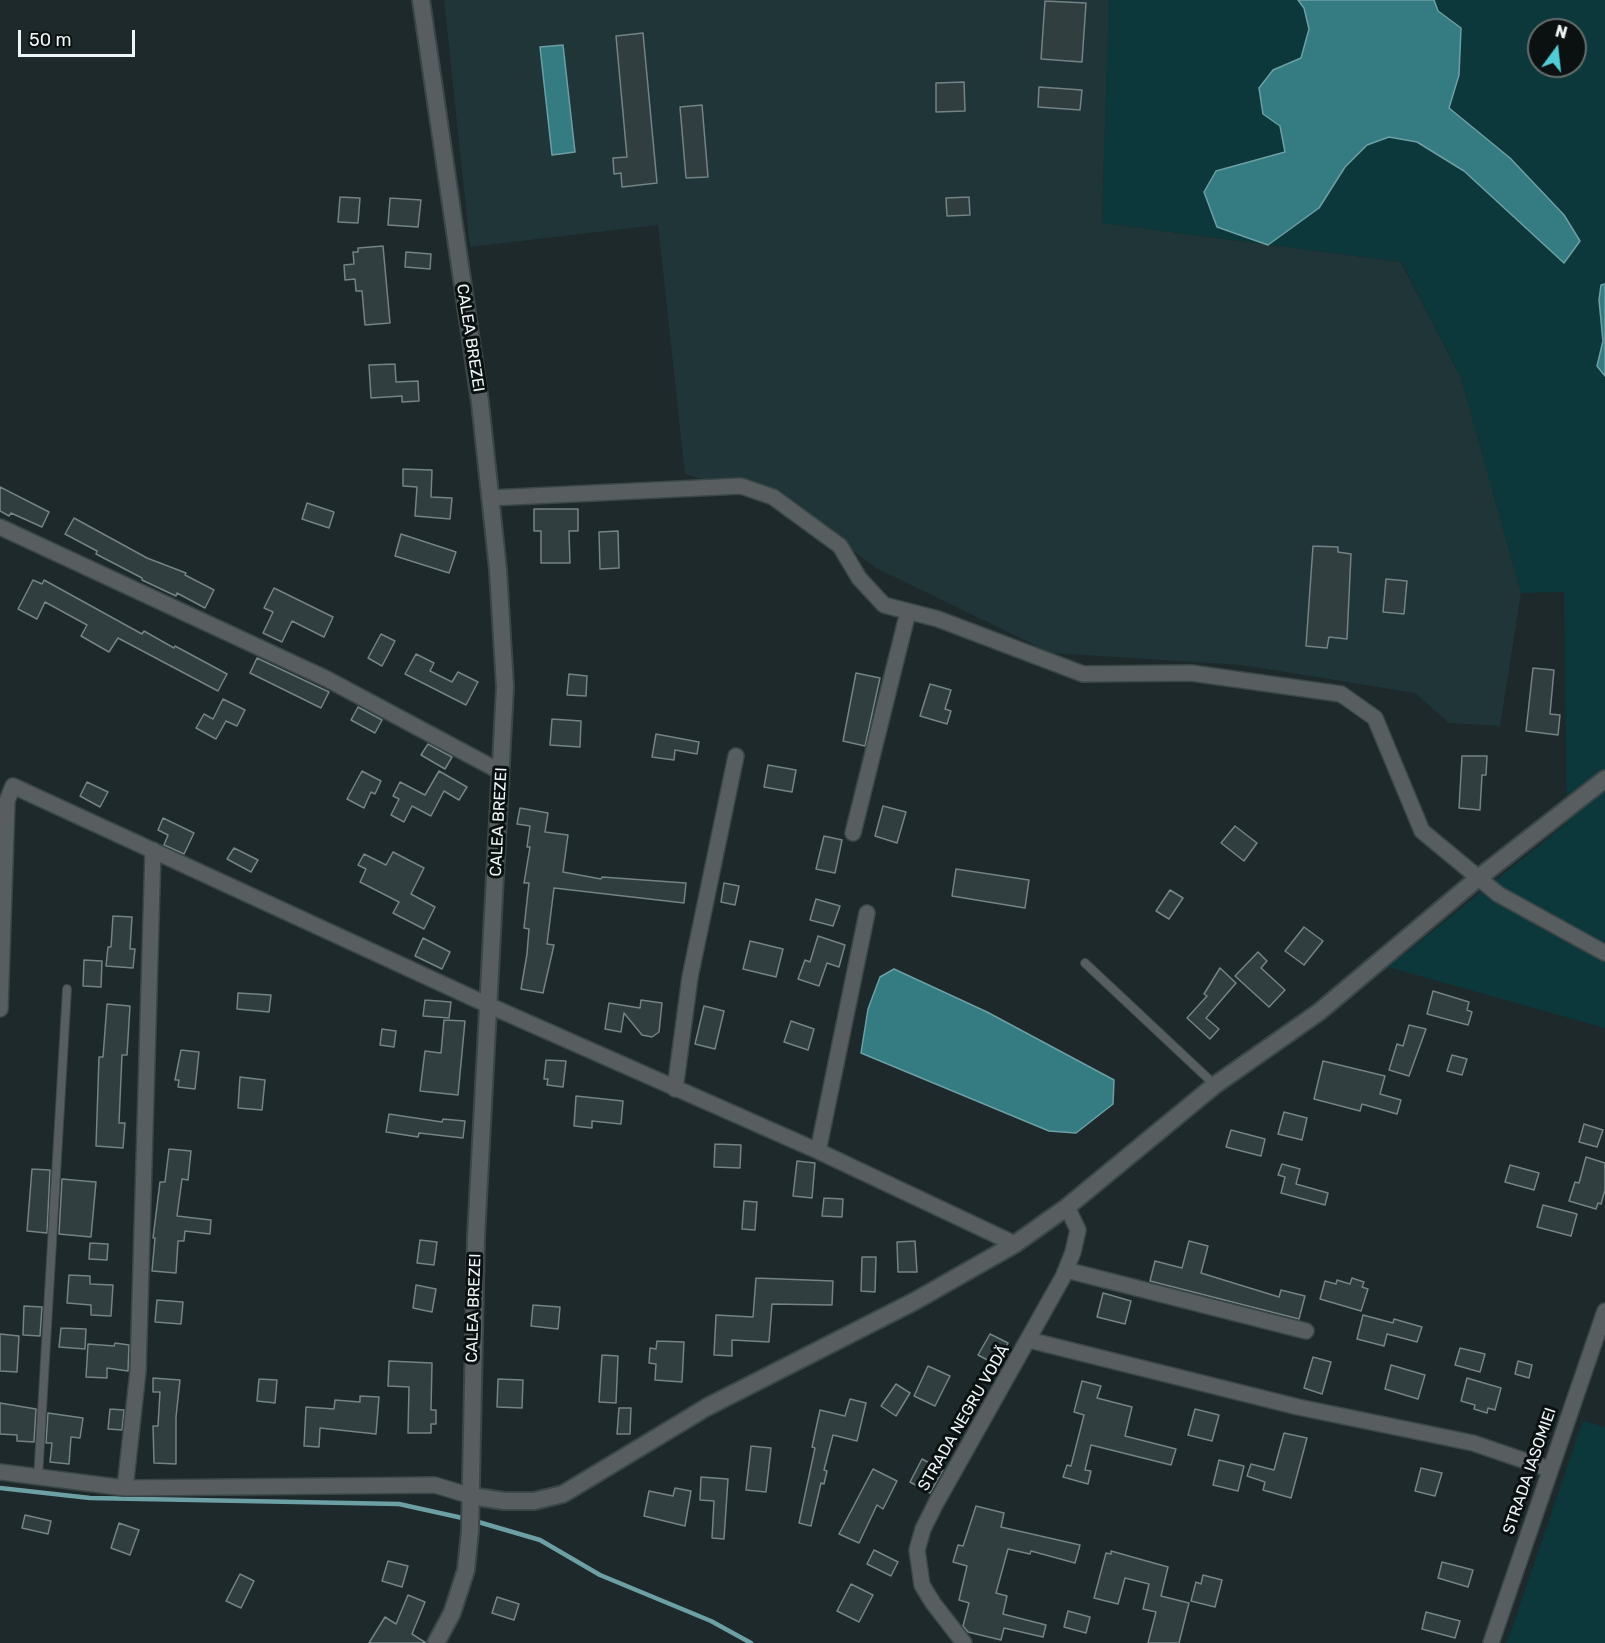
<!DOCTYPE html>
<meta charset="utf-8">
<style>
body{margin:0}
#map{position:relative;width:1605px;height:1643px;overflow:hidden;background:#1d292b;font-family:Rubik,sans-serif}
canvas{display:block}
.north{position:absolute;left:1527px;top:18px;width:60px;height:60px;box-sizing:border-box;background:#0b1111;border:2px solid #666d6d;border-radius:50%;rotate:15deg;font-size:16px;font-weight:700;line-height:24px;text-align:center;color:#eef6f7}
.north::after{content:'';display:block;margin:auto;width:21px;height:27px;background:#52cbd7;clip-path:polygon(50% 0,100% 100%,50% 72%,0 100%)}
.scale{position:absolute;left:18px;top:30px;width:117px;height:27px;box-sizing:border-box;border:3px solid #eef6f7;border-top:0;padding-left:8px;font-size:18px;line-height:21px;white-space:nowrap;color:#eef6f7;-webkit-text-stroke:4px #0b1111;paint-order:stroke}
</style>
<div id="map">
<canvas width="1605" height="1643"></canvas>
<div class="north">N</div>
<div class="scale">50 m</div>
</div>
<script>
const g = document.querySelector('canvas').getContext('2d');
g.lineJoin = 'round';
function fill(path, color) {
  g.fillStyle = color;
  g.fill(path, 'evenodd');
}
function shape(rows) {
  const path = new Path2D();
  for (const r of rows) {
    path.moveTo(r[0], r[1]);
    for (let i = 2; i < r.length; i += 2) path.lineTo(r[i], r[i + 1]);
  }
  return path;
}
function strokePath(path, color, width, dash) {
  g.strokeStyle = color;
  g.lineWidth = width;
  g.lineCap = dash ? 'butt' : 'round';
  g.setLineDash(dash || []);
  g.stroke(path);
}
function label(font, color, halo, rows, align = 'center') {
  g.font = font + ' Rubik,sans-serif';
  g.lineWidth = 6;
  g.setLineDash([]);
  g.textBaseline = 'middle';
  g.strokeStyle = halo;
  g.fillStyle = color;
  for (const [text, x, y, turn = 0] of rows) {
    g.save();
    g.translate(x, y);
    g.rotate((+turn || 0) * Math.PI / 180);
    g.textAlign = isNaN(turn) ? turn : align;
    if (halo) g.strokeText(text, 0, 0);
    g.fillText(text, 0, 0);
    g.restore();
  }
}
fill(shape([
 [444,0,1109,0,1102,223,1401,262,1461,378,1521,593,1500,726,1449,723,1415,693,1242,665,1051,653,876,568,794,508,685,474,658,225,470,247]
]), '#203537');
fill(shape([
 [1109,0,1605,0,1605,1028,1388,967,1567,823,1564,592,1521,593,1461,378,1402,262,1102,223],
 [1539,30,1575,30,1575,66,1539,66],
 [1583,1421,1605,1427,1605,1643,1507,1643]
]), '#0d383b');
const water = shape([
 [1298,0,1434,0,1438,11,1461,28,1459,75,1449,108,1510,158,1564,215,1580,241,1564,263,1464,171,1417,142,1389,137,1367,145,1345,167,1319,208,1268,245,1217,227,1204,192,1216,171,1285,152,1280,126,1263,114,1259,88,1273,70,1301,58,1309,29,1304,8,1298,0],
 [563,45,575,152,552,155,540,47,563,45],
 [1605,284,1605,376,1597,366,1603,341,1599,300,1601,285,1605,284],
 [894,969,987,1012,1114,1080,1113,1104,1076,1133,1049,1131,861,1053,868,1009,880,977,894,969]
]);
fill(water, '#357b82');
strokePath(water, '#6ca0a5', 1.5);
strokePath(shape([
 [0,1488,90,1498,399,1504,467,1519],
 [475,1521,540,1540,600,1575,711,1621,751,1643]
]), '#6ca0a5', 4.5);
const building = shape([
 [1045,1,1086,3,1082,62,1041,59,1045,1],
 [643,33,657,183,622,187,621,173,614,174,613,158,627,157,616,36,643,33],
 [964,82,965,111,936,112,936,83,964,82],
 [1039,87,1082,90,1080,110,1038,107,1039,87],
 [702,105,708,177,686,178,680,107,702,105],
 [340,197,360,198,358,223,338,222,340,197],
 [969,197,970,215,947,216,946,198,969,197],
 [390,198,421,200,418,227,388,225,390,198],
 [383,246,390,323,365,325,362,291,356,291,355,279,345,280,344,265,354,264,353,252,358,252,358,248,383,246],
 [406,252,431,254,430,269,405,267,406,252],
 [395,364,396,382,418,381,419,401,402,402,402,396,371,398,369,365,395,364],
 [403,469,432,470,431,497,452,498,450,519,415,516,417,487,403,486,403,469],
 [0,487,49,512,42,527,11,513,9,516,0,511,0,487],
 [307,503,334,512,329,528,302,519,307,503],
 [534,509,578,509,578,531,569,531,570,563,541,563,541,531,534,531,534,509],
 [74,518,147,558,186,573,185,575,214,590,205,608,177,593,176,596,142,580,142,578,96,554,97,551,65,534,74,518],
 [618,531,619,568,600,569,599,532,618,531],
 [401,534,456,552,449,573,395,556,401,534],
 [1313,546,1338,547,1338,552,1351,554,1347,639,1329,637,1327,648,1306,646,1313,546],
 [1386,579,1407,581,1404,614,1383,612,1386,579],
 [33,580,42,584,44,580,142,634,144,631,174,648,175,646,227,674,218,691,118,638,109,652,81,636,87,625,45,602,37,619,18,609,33,580],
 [274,588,333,617,324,637,292,621,282,642,263,633,273,612,264,608,274,588],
 [381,634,395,641,382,666,368,658,381,634],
 [416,654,434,663,430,671,452,682,458,672,478,682,466,705,405,674,416,654],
 [257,658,329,692,321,708,250,673,257,658],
 [1533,668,1554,670,1550,714,1560,715,1558,735,1526,731,1533,668],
 [856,673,880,678,865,746,843,741,856,673],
 [569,674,587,676,586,696,567,695,569,674],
 [930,684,951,690,945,709,951,711,947,724,920,716,930,684],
 [223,699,245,710,237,726,226,721,216,739,196,728,204,714,213,719,223,699],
 [358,707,382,720,375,733,351,720,358,707],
 [552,719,581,721,580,747,550,745,552,719],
 [656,734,699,742,697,754,675,750,674,760,652,757,656,734],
 [428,744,452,757,445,769,421,755,428,744],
 [1462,756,1487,756,1486,775,1482,775,1480,810,1459,808,1462,756],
 [768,765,796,770,792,792,764,787,768,765],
 [362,771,381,781,375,794,371,792,364,808,347,799,362,771],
 [439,771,467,787,459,800,444,791,431,816,412,806,404,822,391,815,399,799,393,796,400,782,425,795,439,771],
 [87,782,108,792,100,807,80,796,87,782],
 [883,806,906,812,897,843,875,836,883,806],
 [520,808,548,813,545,832,568,835,563,872,601,879,602,877,686,883,684,903,554,888,547,944,554,945,543,993,521,989,527,954,529,929,524,928,529,883,524,883,530,847,527,847,530,826,517,824,520,808],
 [163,818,194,833,184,854,164,845,168,835,158,830,163,818],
 [1235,826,1257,843,1244,861,1221,843,1235,826],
 [824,836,842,840,835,873,816,869,824,836],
 [234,848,258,860,251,872,227,859,234,848],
 [393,852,424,868,411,894,435,907,424,929,393,913,399,902,360,882,366,869,358,865,364,854,386,865,393,852],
 [956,869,1029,880,1025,908,952,896,956,869],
 [724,883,739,886,735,905,721,902,724,883],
 [1170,890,1183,898,1169,919,1156,911,1170,890],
 [816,899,840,906,833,926,810,920,816,899],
 [113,916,132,917,130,949,135,949,133,968,106,966,108,947,111,947,113,916],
 [1304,927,1323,941,1304,965,1285,951,1304,927],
 [818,936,845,945,839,967,827,963,819,986,798,979,805,960,810,962,818,936],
 [423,938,450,952,442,969,415,956,423,938],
 [750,941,783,949,776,977,743,969,750,941],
 [1258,952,1267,961,1261,968,1285,990,1269,1007,1235,976,1258,952],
 [84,960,102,961,101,987,83,986,84,960],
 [1220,968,1236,983,1206,1018,1219,1029,1210,1039,1187,1018,1207,996,1204,994,1220,968],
 [1433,991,1469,1002,1467,1010,1472,1012,1468,1025,1427,1014,1433,991],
 [238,993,271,995,269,1012,237,1009,238,993],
 [425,1000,451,1002,449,1018,423,1016,425,1000],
 [641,1000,662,1003,659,1032,652,1037,642,1035,624,1013,621,1032,605,1029,609,1003,640,1008,641,1000],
 [107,1004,130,1006,127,1055,122,1055,119,1123,125,1123,123,1148,96,1146,99,1057,103,1057,107,1004],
 [704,1006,724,1011,715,1049,695,1044,704,1006],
 [444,1020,465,1021,458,1095,420,1091,425,1051,441,1053,444,1020],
 [791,1021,814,1029,808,1050,784,1042,791,1021],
 [1409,1025,1426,1029,1409,1076,1389,1070,1397,1044,1403,1046,1409,1025],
 [382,1029,396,1031,394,1047,380,1045,382,1029],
 [181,1050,199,1052,195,1089,178,1087,179,1080,175,1080,181,1050],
 [1452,1055,1467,1059,1462,1075,1447,1071,1452,1055],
 [546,1060,566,1061,563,1087,547,1085,548,1079,544,1079,546,1060],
 [1323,1061,1385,1076,1380,1094,1401,1100,1397,1114,1362,1104,1360,1111,1314,1099,1323,1061],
 [240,1077,265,1080,262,1110,238,1108,240,1077],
 [576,1096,623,1101,621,1124,592,1121,592,1128,574,1126,576,1096],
 [1284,1112,1307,1118,1302,1140,1278,1134,1284,1112],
 [389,1114,442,1122,443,1119,465,1121,463,1138,419,1133,418,1137,386,1132,389,1114],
 [1584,1124,1603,1130,1597,1147,1579,1142,1584,1124],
 [1231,1130,1265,1139,1261,1156,1226,1147,1231,1130],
 [715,1144,741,1145,740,1168,714,1167,715,1144],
 [169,1149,191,1151,188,1180,182,1179,177,1216,211,1220,210,1234,185,1231,184,1241,178,1241,176,1273,152,1271,155,1238,153,1238,160,1182,165,1182,169,1149],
 [1586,1157,1605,1163,1605,1190,1601,1204,1598,1203,1596,1209,1569,1201,1575,1182,1579,1183,1586,1157],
 [797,1161,815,1163,812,1198,793,1196,797,1161],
 [1282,1164,1300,1169,1296,1184,1328,1193,1325,1205,1281,1193,1285,1177,1278,1175,1282,1164],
 [1510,1165,1539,1173,1534,1190,1505,1182,1510,1165],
 [32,1169,50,1170,47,1233,27,1231,32,1169],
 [62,1179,96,1182,91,1237,59,1234,62,1179],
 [824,1198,843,1199,842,1217,822,1216,824,1198],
 [744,1201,757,1202,755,1230,742,1229,744,1201],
 [1543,1205,1577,1214,1571,1236,1537,1227,1543,1205],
 [420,1240,437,1242,434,1265,417,1263,420,1240],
 [915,1241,917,1272,898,1272,897,1242,915,1241],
 [1189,1241,1208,1246,1201,1273,1279,1297,1281,1290,1305,1296,1299,1319,1150,1281,1155,1261,1182,1268,1189,1241],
 [90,1243,108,1244,107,1260,89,1259,90,1243],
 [862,1257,876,1257,875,1292,861,1291,862,1257],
 [69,1275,90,1276,90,1284,113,1285,111,1316,91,1315,91,1305,67,1303,69,1275],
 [756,1278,833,1281,832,1305,772,1304,769,1342,732,1340,732,1356,714,1355,716,1315,753,1317,756,1278],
 [1352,1278,1364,1282,1362,1287,1368,1289,1361,1311,1320,1299,1325,1281,1336,1284,1337,1280,1350,1284,1352,1278],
 [416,1285,436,1289,432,1312,413,1308,416,1285],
 [1103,1293,1131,1301,1125,1324,1097,1317,1103,1293],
 [157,1300,183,1302,181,1324,155,1322,157,1300],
 [533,1305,560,1307,558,1329,531,1326,533,1305],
 [24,1306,42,1307,40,1336,23,1335,24,1306],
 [1363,1315,1393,1323,1394,1319,1422,1327,1417,1342,1387,1334,1384,1346,1357,1339,1363,1315],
 [61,1328,86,1329,85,1349,59,1347,61,1328],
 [0,1334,19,1336,17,1372,0,1371,0,1334],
 [990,1334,1008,1343,997,1365,978,1355,990,1334],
 [657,1341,684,1342,682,1382,655,1380,656,1364,649,1363,650,1348,656,1349,657,1341],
 [115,1343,129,1345,128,1371,107,1368,107,1378,86,1377,88,1344,114,1346,115,1343],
 [1460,1348,1485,1354,1480,1372,1455,1365,1460,1348],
 [602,1355,618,1356,616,1403,599,1402,602,1355],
 [1313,1357,1331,1362,1322,1394,1304,1388,1313,1357],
 [389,1361,432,1363,431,1410,436,1410,436,1424,431,1424,431,1433,408,1433,409,1387,388,1386,389,1361],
 [1518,1361,1532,1365,1529,1378,1515,1374,1518,1361],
 [1391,1365,1425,1375,1418,1399,1385,1389,1391,1365],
 [928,1366,950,1376,935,1406,914,1396,928,1366],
 [153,1378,180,1380,176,1417,176,1464,154,1463,153,1426,158,1426,160,1392,153,1392,153,1378],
 [1467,1378,1501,1388,1495,1410,1488,1408,1487,1413,1474,1409,1475,1405,1461,1401,1467,1378],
 [259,1379,277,1380,275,1403,257,1401,259,1379],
 [498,1379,523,1380,522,1408,497,1407,498,1379],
 [1082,1381,1101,1386,1097,1398,1132,1407,1125,1436,1176,1449,1171,1465,1091,1445,1085,1470,1091,1471,1088,1484,1063,1477,1067,1465,1071,1466,1084,1415,1074,1412,1082,1381],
 [896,1384,910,1393,896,1416,881,1406,896,1384],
 [360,1396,379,1397,376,1434,320,1428,319,1447,304,1446,306,1407,334,1409,335,1400,360,1402,360,1396],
 [850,1399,866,1403,857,1441,833,1435,824,1470,827,1471,824,1484,821,1483,811,1526,799,1523,815,1448,812,1447,820,1410,845,1416,850,1399],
 [0,1403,36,1409,34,1442,17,1441,17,1435,0,1434,0,1403],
 [619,1408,631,1408,630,1434,617,1434,619,1408],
 [110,1409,124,1410,122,1430,108,1429,110,1409],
 [1195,1409,1219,1415,1212,1441,1188,1435,1195,1409],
 [48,1413,83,1418,80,1438,71,1437,69,1464,50,1462,52,1443,46,1443,48,1413],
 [1284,1433,1307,1438,1291,1498,1263,1490,1265,1482,1247,1476,1251,1464,1274,1470,1284,1433],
 [751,1446,771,1448,766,1492,746,1490,751,1446],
 [922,1459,943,1470,930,1493,910,1482,922,1459],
 [1219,1460,1244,1466,1238,1491,1213,1485,1219,1460],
 [1421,1468,1442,1473,1435,1496,1415,1491,1421,1468],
 [873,1469,897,1481,883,1509,877,1505,859,1543,839,1534,873,1469],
 [701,1477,728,1479,724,1539,712,1538,714,1501,700,1500,701,1477],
 [675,1488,691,1491,685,1526,644,1516,649,1491,673,1496,675,1488],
 [976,1506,1004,1513,1001,1527,1080,1545,1075,1563,1031,1551,1030,1554,1008,1549,996,1593,1007,1596,1003,1614,1046,1625,1043,1637,1004,1628,1001,1640,968,1632,963,1626,969,1603,959,1600,967,1566,953,1562,958,1545,963,1546,976,1506],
 [25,1515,51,1521,48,1534,22,1528,25,1515],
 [119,1523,139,1530,130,1555,111,1548,119,1523],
 [874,1550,898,1562,891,1576,867,1564,874,1550],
 [1111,1551,1168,1567,1161,1596,1189,1603,1179,1643,1148,1643,1156,1612,1143,1609,1149,1584,1125,1578,1118,1604,1094,1598,1106,1553,1111,1554,1111,1551],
 [388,1561,408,1566,402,1587,382,1581,388,1561],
 [1442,1562,1473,1570,1468,1587,1438,1578,1442,1562],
 [240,1574,254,1581,241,1608,226,1601,240,1574],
 [1203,1575,1222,1580,1215,1607,1191,1601,1196,1582,1201,1584,1203,1575],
 [851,1584,873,1595,859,1622,837,1611,851,1584],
 [408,1595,425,1602,412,1634,426,1643,369,1643,385,1617,396,1624,408,1595],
 [497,1597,519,1604,514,1620,492,1613,497,1597],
 [1068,1611,1090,1617,1086,1633,1064,1627,1068,1611],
 [1426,1612,1460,1621,1455,1638,1422,1629,1426,1612]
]);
fill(building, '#303e3f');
strokePath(building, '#748385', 1.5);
const service = shape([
 [1085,963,1215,1085],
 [38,1478,67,989]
]);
const minor = shape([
 [490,498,741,486,773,497,840,546,859,578,884,605,938,619,1083,674,1191,673,1341,694,1375,718,1422,831,1498,894,1605,953],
 [0,527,327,679,501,772],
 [853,833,908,612],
 [0,1009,7,801,13,786,488,1005,818,1151,1015,1244],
 [675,1089,690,977,736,756],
 [818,1151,867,913],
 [1066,1270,1306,1331],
 [1029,1340,1298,1407,1473,1443,1549,1469],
 [0,1472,125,1488,435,1485,471,1496],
 [125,1488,138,1371,153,850],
 [964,1643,933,1603,922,1585,917,1550,923,1529,936,1503,1063,1277,1073,1252,1078,1230,1067,1207],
 [1491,1643,1605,1311]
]);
const tertiary = shape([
 [421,0,480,402,498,570,505,687,476,1237,470,1531,466,1570,452,1613,436,1643],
 [471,1496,504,1501,534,1501,563,1494,707,1407,915,1301,1015,1244,1067,1207,1215,1085,1319,1012,1477,879,1605,779]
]);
strokePath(service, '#3a4648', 10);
strokePath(minor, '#3a4648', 18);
strokePath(tertiary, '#3a4648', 20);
strokePath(service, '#585e5f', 8);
strokePath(minor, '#585e5f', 15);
strokePath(tertiary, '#585e5f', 16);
label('16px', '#eef6f7', '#0b1111', [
 ["CALEA BREZEI",470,338,81],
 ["CALEA BREZEI",499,822,-87],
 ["CALEA BREZEI",474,1308,-88],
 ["STRADA NEGRU VODĂ",964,1418,-60],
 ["STRADA IASOMIEI",1530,1471,-71]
]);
</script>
